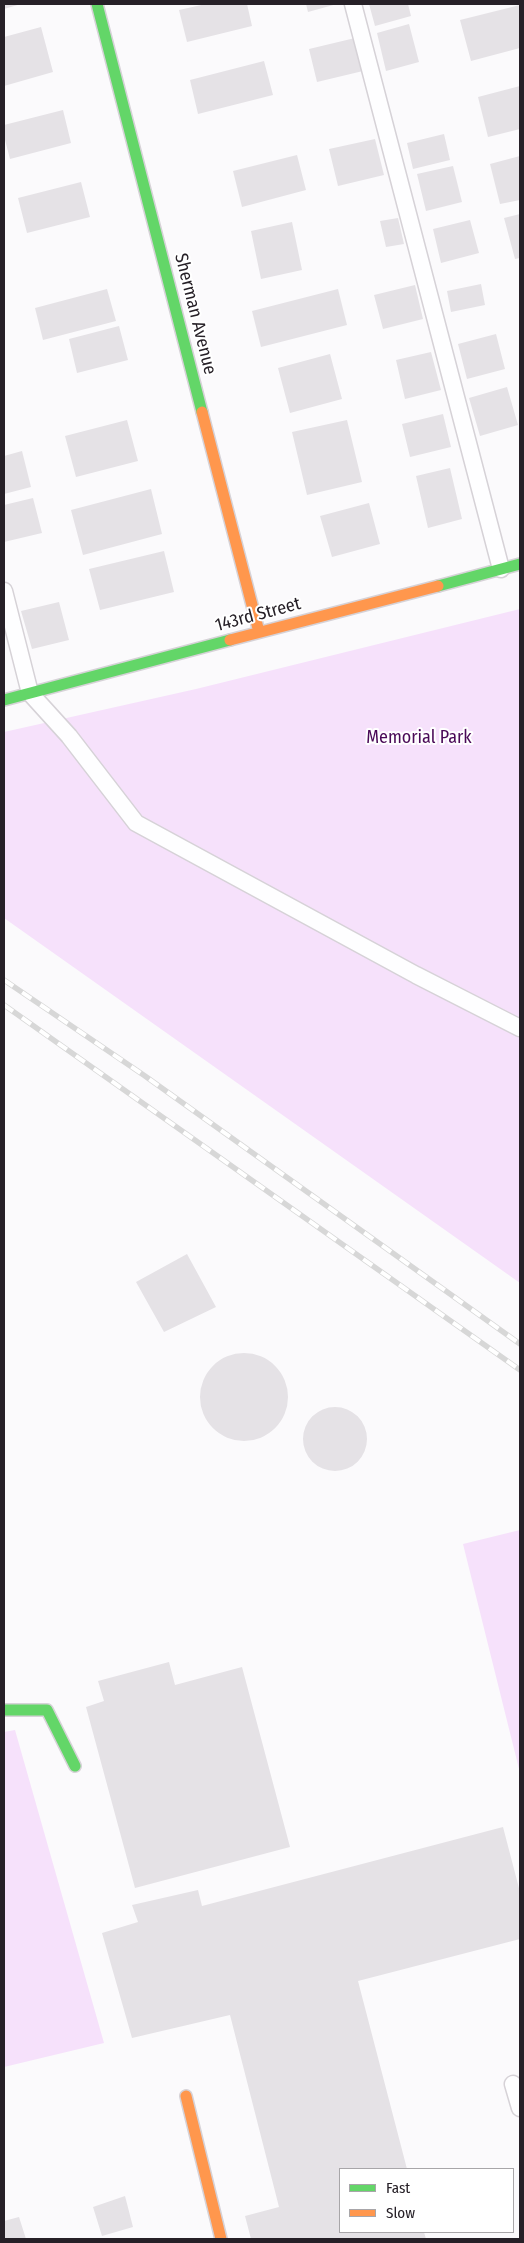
<!DOCTYPE html>
<style>
body{margin:0}
#map{position:relative;width:524px;height:2243px;overflow:hidden;background:#fbfafc;font-family:"Fira Sans Condensed",sans-serif}
canvas{display:block}
.frame{position:absolute;inset:0;border:5px solid #262027;pointer-events:none}
.legend{position:absolute;left:339px;top:2168px;width:175px;height:65px;box-sizing:border-box;background:#fff;border:1px solid #a8a6a9;margin:0;padding:6px 9px;list-style:none;font-size:15px;color:#262027}
.legend li{display:flex;align-items:center;gap:10px;height:25px}
.legend b{width:25px;border:1px solid #a8a6a9}
</style>
<div id="map">
<canvas width="524" height="2243"></canvas>
<div class="frame"></div>
<ul class="legend">
<li><b style="height:6px;background:#63d668"></b>Fast</li>
<li><b style="height:6px;background:#ff974d"></b>Slow</li>
</ul>
</div>
<script>
const g = document.querySelector('canvas').getContext('2d');
g.lineJoin = 'round';
function fill(path, color) {
  g.fillStyle = color;
  g.fill(path, 'evenodd');
}
function shape(rows) {
  const path = new Path2D();
  for (const r of rows) {
    if (r.length === 3) {
      path.moveTo(r[0] + r[2], r[1]);
      path.arc(r[0], r[1], r[2], 0, 2 * Math.PI);
      continue;
    }
    path.moveTo(r[0], r[1]);
    for (let i = 2; i < r.length; i += 2) path.lineTo(r[i], r[i + 1]);
  }
  return path;
}
function strokePath(path, color, width, dash) {
  g.strokeStyle = color;
  g.lineWidth = width;
  g.lineCap = dash ? 'butt' : 'round';
  g.setLineDash(dash || []);
  g.stroke(path);
}
function label(font, color, halo, rows, align = 'center') {
  g.font = font + ' "Fira Sans Condensed",sans-serif';
  g.lineWidth = 4;
  g.setLineDash([]);
  g.textBaseline = 'middle';
  g.strokeStyle = halo;
  g.fillStyle = color;
  for (const [text, x, y, turn = 0] of rows) {
    g.save();
    g.translate(x, y);
    g.rotate((+turn || 0) * Math.PI / 180);
    g.textAlign = isNaN(turn) ? turn : align;
    if (halo) g.strokeText(text, 0, 0);
    g.fillText(text, 0, 0);
    g.restore();
  }
}
fill(shape([
 [520,609,520,1283,4,918,4,732,196,689],
 [520,1530,520,1773,463,1544],
 [15,1730,104,2043,4,2067,4,1732]
]), '#f6e1fb');
fill(shape([
 [4,4,21,4,4,9],
 [206,4,247,4,252,26,187,42,179,10],
 [306,4,337,4,308,12],
 [369,4,408,4,411,16,375,26],
 [520,5,520,48,471,61,460,20],
 [409,24,419,62,386,71,377,33],
 [41,27,53,72,4,86,4,37],
 [355,38,363,71,317,82,309,49],
 [264,61,273,95,198,114,190,80],
 [520,86,520,129,488,137,478,97],
 [63,110,71,143,10,159,4,136,4,125],
 [444,134,450,160,413,169,407,143],
 [375,139,384,175,338,186,329,149],
 [297,155,306,190,242,207,233,171],
 [520,156,520,200,500,204,490,164],
 [453,166,462,202,426,211,417,174],
 [81,182,90,217,27,233,18,198],
 [520,214,520,258,515,259,504,218],
 [398,218,404,244,386,247,380,221],
 [470,220,479,253,441,263,433,229],
 [292,222,302,270,261,279,251,231],
 [481,284,485,305,451,312,447,291],
 [415,285,423,319,383,329,374,295],
 [107,289,116,321,43,340,35,308],
 [338,289,347,325,261,347,252,311],
 [119,326,128,360,77,373,69,339],
 [496,334,505,369,467,379,458,344],
 [431,352,441,390,405,399,396,360],
 [330,354,342,399,290,413,278,368],
 [507,387,518,425,480,436,469,398],
 [443,414,451,447,410,457,402,424],
 [127,420,138,461,76,477,65,436],
 [347,420,362,482,307,495,292,432],
 [22,451,31,487,4,494,4,456],
 [450,468,462,519,428,528,416,476],
 [151,489,162,534,83,555,71,510],
 [33,498,42,533,4,542,4,505],
 [369,503,380,544,332,557,320,516],
 [164,551,174,592,100,610,89,569],
 [59,602,69,640,32,649,21,611],
 [187,1254,216,1307,164,1332,136,1282],
 [244,1397,44],
 [335,1439,32],
 [169,1662,175,1685,242,1667,290,1847,135,1888,86,1707,104,1701,98,1681],
 [503,1827,520,1892,520,1939,358,1981,407,2169,340,2169,340,2232,424,2232,426,2239,251,2239,245,2216,279,2207,230,2015,132,2038,102,1933,138,1922,132,1905,198,1890,202,1906],
 [125,2196,133,2227,102,2236,93,2207],
 [19,2217,26,2239,4,2239,4,2221]
]), '#e5e2e6');
const lane = shape([
 [353,4,501,569],
 [4,591,30,693,69,736,136,823,416,975,520,1028],
 [513,2084,520,2108]
]);
const fast = shape([
 [97,4,202,412],
 [438,586,520,564],
 [4,700,230,640],
 [4,1710,47,1710,75,1766]
]);
const slow = shape([
 [202,412,259,632],
 [230,640,438,586],
 [186,2096,221,2239]
]);
strokePath(lane, '#d6d2d7', 19);
strokePath(fast, '#d6d2d7', 14);
strokePath(slow, '#d6d2d7', 14);
strokePath(lane, '#fefeff', 16);
strokePath(fast, '#63d668', 11);
strokePath(slow, '#ff974d', 11);
const rail = shape([
 [4,980,145,1076,520,1344],
 [4,1005,520,1370]
]);
strokePath(rail, '#d7d7d7', 5.5);
strokePath(rail, '#fff', 4, [11]);
label('18px', '#262027', '#fff', [
 ["Sherman Avenue",195,314,76],
 ["143rd Street",258,615,-15]
]);
label('18px', '#4a0a57', '#fff', [
 ["Memorial Park",419,738]
]);
</script>
